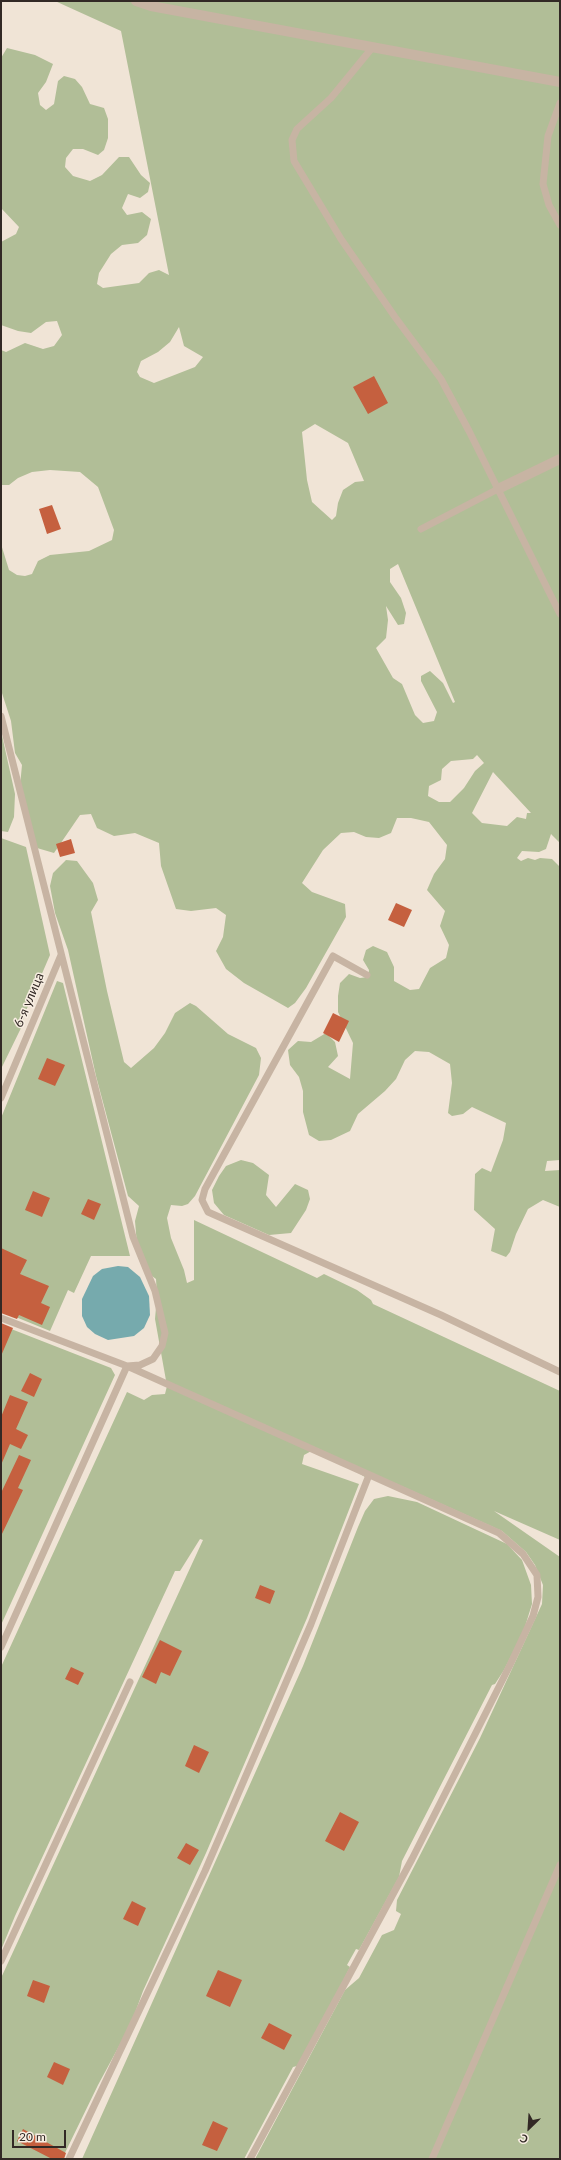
<!DOCTYPE html>
<meta charset="utf-8">
<style>
body{margin:0}
#map{position:relative;width:561px;height:2160px;overflow:hidden;background:#f0e4d6;font-family:Lato,sans-serif}
canvas{display:block}
.frame{position:absolute;inset:0;border:2px solid #322925;pointer-events:none}
.north{position:absolute;left:509px;top:2108px;width:40px;height:40px;-webkit-text-stroke:3px #f8eee2;paint-order:stroke;rotate:205deg;font-size:11px;font-weight:700;line-height:16px;text-align:center;color:#322925}
.north::after{content:'';display:block;margin:auto;width:14px;height:18px;background:#322925;clip-path:polygon(50% 0,100% 100%,50% 72%,0 100%)}
.scale{position:absolute;left:12px;top:2130px;width:54px;height:18px;box-sizing:border-box;border:2px solid #322925;border-top:0;padding-left:5px;font-size:12px;line-height:14px;white-space:nowrap;color:#322925;-webkit-text-stroke:3px #f8eee2;paint-order:stroke}
</style>
<div id="map">
<canvas width="561" height="2160"></canvas>
<div class="frame"></div>
<div class="north">С</div>
<div class="scale">20 m</div>
</div>
<script>
const g = document.querySelector('canvas').getContext('2d');
g.lineJoin = 'round';
function fill(path, color) {
  g.fillStyle = color;
  g.fill(path, 'evenodd');
}
function shape(rows) {
  const path = new Path2D();
  for (const r of rows) {
    path.moveTo(r[0], r[1]);
    for (let i = 2; i < r.length; i += 2) path.lineTo(r[i], r[i + 1]);
  }
  return path;
}
function strokePath(path, color, width, dash) {
  g.strokeStyle = color;
  g.lineWidth = width;
  g.lineCap = dash ? 'butt' : 'round';
  g.setLineDash(dash || []);
  g.stroke(path);
}
function label(font, color, halo, rows, align = 'center') {
  g.font = font + ' Lato,sans-serif';
  g.lineWidth = 3;
  g.setLineDash([]);
  g.textBaseline = 'middle';
  g.strokeStyle = halo;
  g.fillStyle = color;
  for (const [text, x, y, turn = 0] of rows) {
    g.save();
    g.translate(x, y);
    g.rotate((+turn || 0) * Math.PI / 180);
    g.textAlign = isNaN(turn) ? turn : align;
    if (halo) g.strokeText(text, 0, 0);
    g.fillText(text, 0, 0);
    g.restore();
  }
}
fill(shape([
 [55,1,560,1,560,843,551,834,546,849,539,852,522,851,517,858,521,861,528,858,535,860,540,858,552,859,560,867,560,1160,547,1161,545,1171,560,1170,560,1207,543,1200,528,1209,516,1234,510,1252,506,1257,491,1251,495,1229,474,1210,475,1174,482,1168,491,1172,503,1140,506,1123,472,1107,463,1114,452,1116,448,1113,452,1083,450,1064,429,1052,415,1051,405,1060,396,1079,385,1091,358,1114,350,1131,331,1140,319,1141,309,1135,303,1112,303,1091,299,1077,290,1065,288,1050,298,1041,311,1042,326,1033,335,1042,338,1056,328,1067,350,1079,353,1043,338,1012,338,996,340,983,349,974,360,978,368,977,369,970,363,960,366,950,373,946,387,952,394,967,394,981,410,990,419,989,430,968,446,958,449,945,440,926,445,911,427,890,434,874,445,859,447,845,429,822,411,818,397,818,391,833,379,838,366,837,354,832,341,833,323,850,302,883,312,892,345,904,346,917,306,988,295,1003,288,1008,244,983,226,969,216,951,223,937,226,915,216,908,191,911,176,909,161,866,159,843,135,833,114,836,97,828,91,814,80,815,54,853,37,848,20,786,22,765,15,753,11,721,1,690,1,544,9,570,17,575,25,576,32,574,38,561,50,555,89,551,112,540,114,530,98,487,80,472,50,470,32,472,18,478,9,485,1,485,1,350,6,352,25,343,43,349,54,346,62,335,57,321,46,322,31,333,18,331,1,325,1,242,16,234,19,227,1,208,1,58,7,48,35,55,53,64,46,82,38,93,40,105,46,110,54,104,58,81,64,76,75,79,82,87,90,104,104,108,108,119,108,138,104,150,98,155,83,149,73,149,66,158,65,167,73,176,90,181,102,175,119,157,129,157,141,175,150,183,148,192,140,198,128,194,122,208,127,215,142,212,151,219,147,235,138,243,122,245,111,254,99,273,97,284,103,288,139,283,149,273,159,270,169,275,121,31],
 [179,327,184,346,203,357,195,367,154,383,140,377,137,372,141,361,158,352,170,342],
 [315,424,348,443,364,481,355,482,343,490,338,503,336,516,332,520,312,502,307,480,302,432],
 [398,564,455,702,453,703,443,683,430,671,421,676,421,681,437,712,434,721,423,723,415,715,402,684,393,678,376,648,386,638,388,620,386,606,398,625,404,624,406,613,401,598,390,582,390,569],
 [477,755,484,763,475,771,464,788,450,802,439,802,428,796,429,786,441,780,442,769,451,761,473,759],
 [493,772,531,813,527,813,526,819,517,817,507,826,482,823,472,813],
 [1,731,15,794,14,817,8,832,1,831],
 [1,838,26,847,50,955,25,1013,21,1028,1,1069],
 [66,860,77,861,93,883,98,900,91,912,107,991,124,1062,131,1068,154,1048,165,1033,175,1013,190,1003,196,1006,228,1034,256,1048,261,1058,259,1075,195,1196,188,1204,182,1206,171,1205,167,1218,171,1238,184,1270,187,1283,194,1280,194,1220,317,1278,324,1274,357,1290,371,1300,373,1304,560,1391,560,1540,494,1511,560,1557,560,2159,255,2159,345,1990,359,1978,382,1935,394,1930,401,1914,396,1911,397,1900,480,1738,542,1604,543,1585,535,1565,526,1552,502,1531,399,1485,365,1477,317,1448,304,1455,302,1464,359,1484,307,1618,206,1853,143,1991,131,2024,98,2085,62,2159,1,2159,1,1978,203,1540,200,1539,180,1571,175,1571,15,1916,1,1950,1,1667,127,1392,144,1400,152,1395,165,1394,167,1386,155,1319,157,1296,156,1279,143,1269,138,1257,135,1221,139,1206,128,1196,96,1076,68,950,55,913,50,886,53,873],
 [57,981,63,983,130,1256,91,1256,74,1293,68,1290,50,1331,1,1311,1,1118],
 [241,1160,253,1163,269,1175,266,1195,276,1207,295,1184,308,1190,310,1199,306,1210,291,1233,269,1235,224,1215,214,1203,212,1190,219,1176,226,1166],
 [1,1325,111,1368,115,1375,1,1625],
 [388,1496,417,1502,507,1544,522,1560,531,1585,532,1604,523,1633,504,1670,495,1684,492,1685,402,1861,399,1877,359,1950,356,1949,347,1965,350,1967,301,2065,293,2067,244,2159,82,2159,303,1666,358,1527,365,1511,374,1499]
]), '#b1be97');
fill(shape([
 [118,1266,128,1267,140,1277,149,1296,150,1315,144,1328,134,1336,108,1340,95,1334,87,1327,82,1316,82,1299,93,1276,102,1269]
]), '#76aaad');
fill(shape([
 [374,376,388,403,368,414,353,387],
 [52,505,61,529,47,534,39,509],
 [71,839,75,853,60,857,56,844],
 [396,903,412,910,404,927,388,920],
 [333,1013,349,1021,339,1042,323,1033],
 [47,1058,65,1065,55,1086,38,1079],
 [33,1191,50,1198,42,1217,25,1210],
 [88,1199,101,1204,94,1220,81,1214],
 [1,1248,27,1260,20,1274,49,1286,41,1303,50,1307,42,1325,19,1315,17,1319,1,1313],
 [1,1323,13,1328,1,1356],
 [30,1373,42,1379,34,1397,21,1391],
 [10,1395,28,1402,16,1429,28,1435,21,1449,10,1444,1,1465,1,1417],
 [19,1455,31,1460,18,1488,23,1490,1,1536,1,1493],
 [260,1585,275,1591,270,1604,255,1598],
 [160,1640,182,1651,170,1676,161,1672,156,1684,142,1677],
 [71,1667,84,1673,78,1685,65,1679],
 [194,1745,209,1752,199,1773,185,1766],
 [340,1812,359,1822,344,1851,325,1841],
 [186,1843,199,1850,190,1865,177,1858],
 [132,1901,146,1908,138,1926,123,1919],
 [218,1970,242,1980,230,2007,206,1996],
 [33,1980,50,1986,44,2003,27,1996],
 [269,2023,292,2035,284,2050,261,2038],
 [54,2062,70,2069,63,2085,47,2077],
 [213,2121,228,2128,217,2151,202,2145],
 [23,2129,66,2153,64,2159,52,2159,17,2141]
]), '#c5603f');
strokePath(shape([
 [372,48,331,98,297,129,292,140,294,161,341,239,395,317,441,379,469,431,560,614],
 [560,103,548,136,543,184,549,205,560,225],
 [421,529,498,489],
 [1,716,133,1237,155,1291,165,1333,162,1346,153,1359,140,1365,127,1366],
 [367,975,333,956,205,1189,202,1200,208,1212,441,1315,560,1372],
 [1,1098,61,955],
 [1,1318,127,1366,1,1647],
 [127,1366,499,1533,523,1554,537,1575,538,1597,533,1616,510,1665,412,1859,250,2159],
 [1,1961,130,1682],
 [69,2159,205,1871,311,1624,369,1475],
 [432,2159,560,1865]
]), '#c7b4a3', 7);
strokePath(shape([
 [136,1,151,6,560,82],
 [498,489,560,459]
]), '#c7b4a3', 10);
label('13px', '#322925', '#f8eee2', [
 ["6-я улица",29,1000,-67]
]);
</script>
